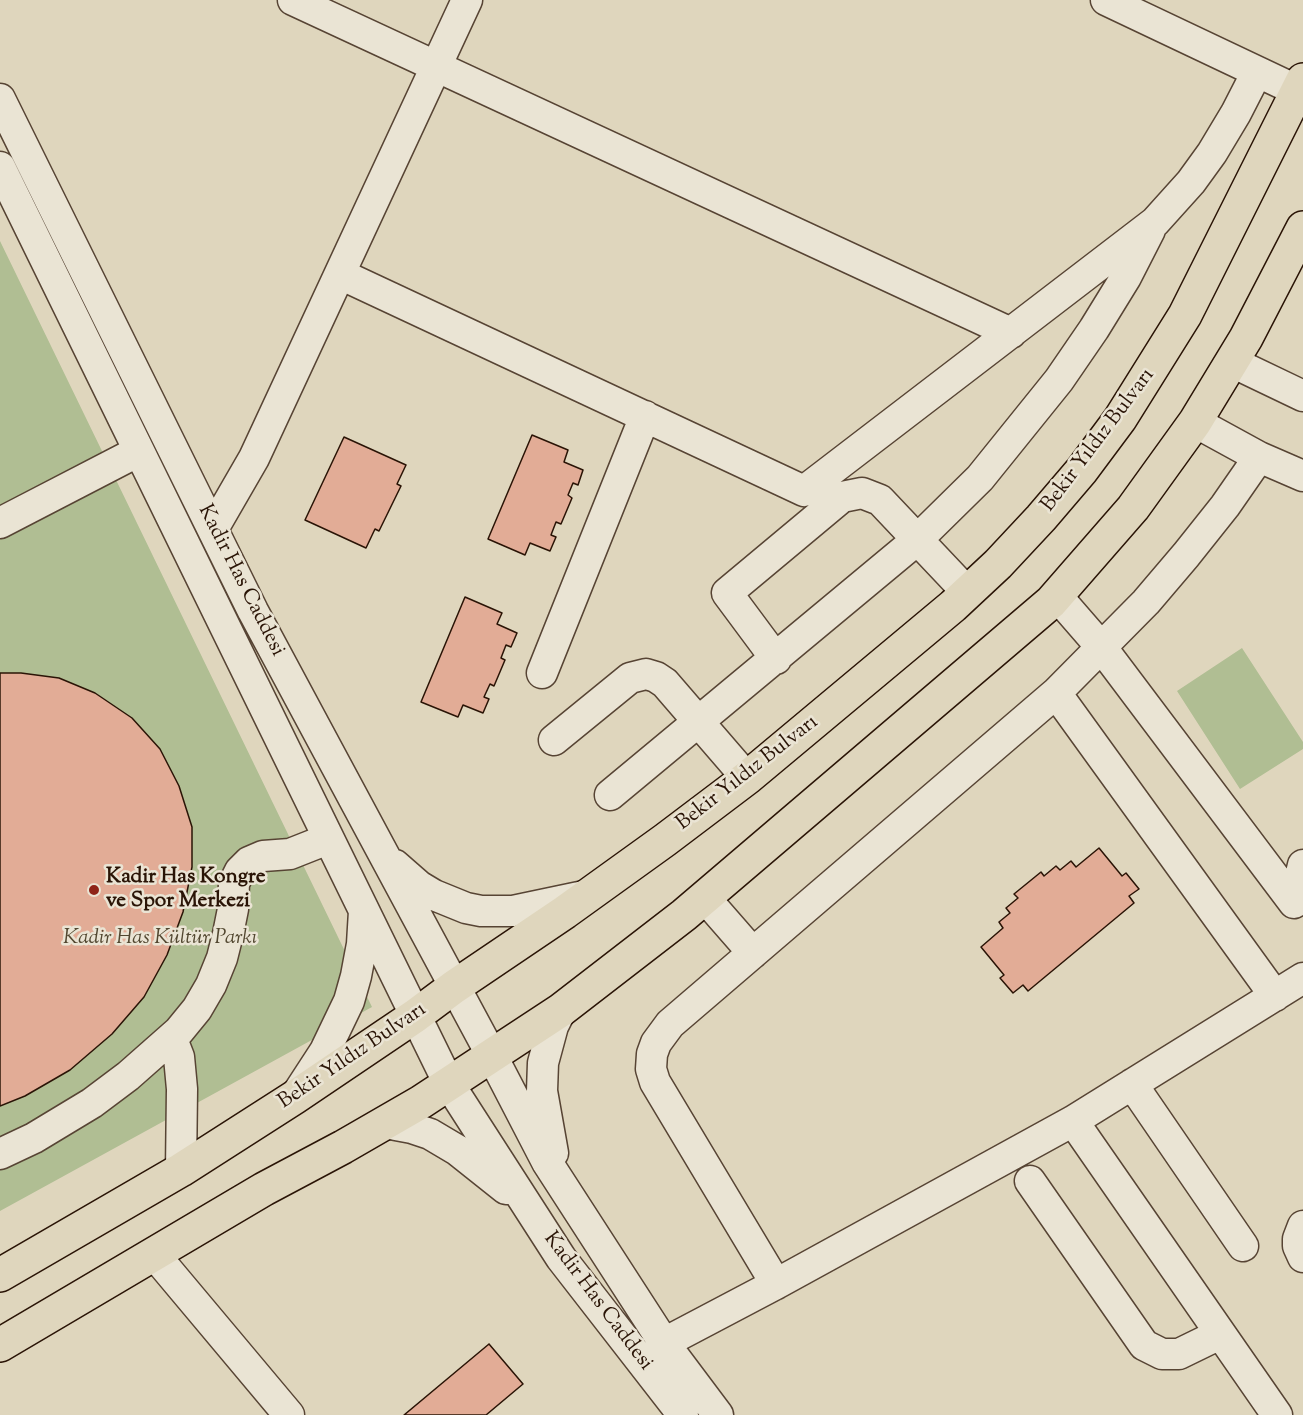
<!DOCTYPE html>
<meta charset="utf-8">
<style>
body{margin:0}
canvas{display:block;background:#dfd6bd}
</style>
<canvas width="1303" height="1415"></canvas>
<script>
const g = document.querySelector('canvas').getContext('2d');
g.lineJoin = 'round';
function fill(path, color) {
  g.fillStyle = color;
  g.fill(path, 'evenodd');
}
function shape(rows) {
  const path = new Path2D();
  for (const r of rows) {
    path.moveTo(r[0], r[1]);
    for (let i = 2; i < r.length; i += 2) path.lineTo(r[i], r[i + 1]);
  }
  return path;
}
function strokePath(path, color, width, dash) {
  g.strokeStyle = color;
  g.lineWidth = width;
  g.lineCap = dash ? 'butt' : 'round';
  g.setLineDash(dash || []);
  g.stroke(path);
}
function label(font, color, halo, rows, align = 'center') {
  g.font = font + ' "Sorts Mill Goudy",serif';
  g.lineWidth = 5;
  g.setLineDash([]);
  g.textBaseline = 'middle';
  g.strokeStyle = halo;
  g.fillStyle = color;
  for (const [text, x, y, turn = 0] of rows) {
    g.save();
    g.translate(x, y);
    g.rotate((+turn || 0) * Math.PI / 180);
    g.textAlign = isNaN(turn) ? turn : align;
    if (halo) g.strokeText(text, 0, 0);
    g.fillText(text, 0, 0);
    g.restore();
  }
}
fill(shape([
 [0,241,372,1007,0,1211],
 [1242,648,1303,742,1303,749,1240,789,1177,691]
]), '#b0be93');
const building = shape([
 [532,435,568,450,564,462,583,470,578,485,573,483,568,495,572,498,561,524,556,522,551,535,556,537,550,551,530,543,525,555,488,539,532,435],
 [344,437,406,465,397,484,401,486,379,531,375,529,366,548,305,520,344,437],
 [465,597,502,613,497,624,517,633,511,647,506,645,501,658,505,660,494,686,490,684,484,697,489,699,483,713,463,705,458,717,421,702,465,597],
 [0,673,21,673,59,678,95,693,132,718,160,749,179,786,192,827,192,867,183,912,167,955,144,997,112,1034,70,1070,25,1096,0,1106,0,673],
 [1099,848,1122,876,1126,873,1139,889,1129,896,1134,903,1028,991,1023,985,1013,993,1000,978,1004,975,981,947,1003,928,999,922,1010,913,1006,908,1018,898,1014,894,1041,872,1044,876,1056,866,1060,870,1071,861,1076,867,1099,848],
 [489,1344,523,1384,486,1415,404,1415,489,1344]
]);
fill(building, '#e2ac96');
strokePath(building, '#2a1406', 1.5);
const minor = shape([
 [293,0,1011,333],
 [1106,0,1298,91],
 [0,99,253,611,492,1056,547,1162,664,1343,718,1415],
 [0,167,449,1084,561,1258,683,1415],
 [340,274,804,491,1155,222,1191,182,1212,153,1236,113,1257,72],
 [1232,362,1303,396],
 [1259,457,1303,476],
 [0,523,139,451],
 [213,529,254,458,467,0],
 [1056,595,1102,648,1294,903,1303,865],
 [776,659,727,593,842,497,862,493,880,500,967,592],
 [542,673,645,416],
 [1056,693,1146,602,1186,555,1225,506,1259,457,1195,422],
 [554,740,630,678,646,674,656,677,665,683,747,778],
 [610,795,918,539,980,478,1059,380,1094,329,1126,277,1150,230],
 [395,865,419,886,434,895,466,908,481,911,513,911,589,895],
 [705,898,753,953],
 [172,1039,179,1057,182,1089,181,1170],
 [1132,1084,1243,1246],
 [297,1094,325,1051,349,1001,356,976,362,944,364,911],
 [1073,1121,1277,1415],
 [385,1123,412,1128,430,1134,457,1150,506,1189],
 [553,1153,542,1091,543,1063,553,1026,561,1010],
 [0,1154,34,1138,92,1103,128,1076,179,1031,197,1009,211,985,222,958,228,934,233,909,234,883,240,871,249,862,263,856,290,854,328,839],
 [1030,1181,1144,1345,1162,1354,1179,1354,1220,1334],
 [1303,1226,1298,1239,1298,1246,1303,1257],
 [154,1254,289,1415],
 [776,1284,655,1082,651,1069,652,1054,656,1043,670,1024,1056,693,1275,996],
 [664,1343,776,1284,1073,1121,1303,978]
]);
const major = shape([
 [0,1275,181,1170,295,1097,415,1016,454,987,565,912,665,840,747,778,953,606,998,564,1041,518,1082,470,1120,419,1185,315,1303,80],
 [0,1345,264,1189,343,1147,421,1102,561,1010,684,915,1051,602,1133,508,1195,422,1246,338,1303,228]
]);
strokePath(minor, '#574434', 33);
strokePath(major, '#2a1406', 36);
strokePath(minor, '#eae4d4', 30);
strokePath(major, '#dfd6bd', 33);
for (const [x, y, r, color] of [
 [94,890,6,"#8f2418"]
]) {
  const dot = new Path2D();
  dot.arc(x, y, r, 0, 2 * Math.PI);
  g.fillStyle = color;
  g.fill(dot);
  strokePath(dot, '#eae4d4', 2);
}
label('21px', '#2a1406', '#eae4d4', [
 ["Bekir Yıldız Bulvarı",1099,441,-53],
 ["Kadir Has Caddesi",240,581,63],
 ["Bekir Yıldız Bulvarı",748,774,-38],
 ["Bekir Yıldız Bulvarı",353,1057,-34],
 ["Kadir Has Caddesi",597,1302,53]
]);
label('bold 21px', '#2a1406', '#eae4d4', [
 ["Kadir Has Kongre",106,878],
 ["ve Spor Merkezi",106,902]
], 'left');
label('italic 21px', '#524730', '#eae4d4', [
 ["Kadir Has Kültür Parkı",160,939]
]);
</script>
